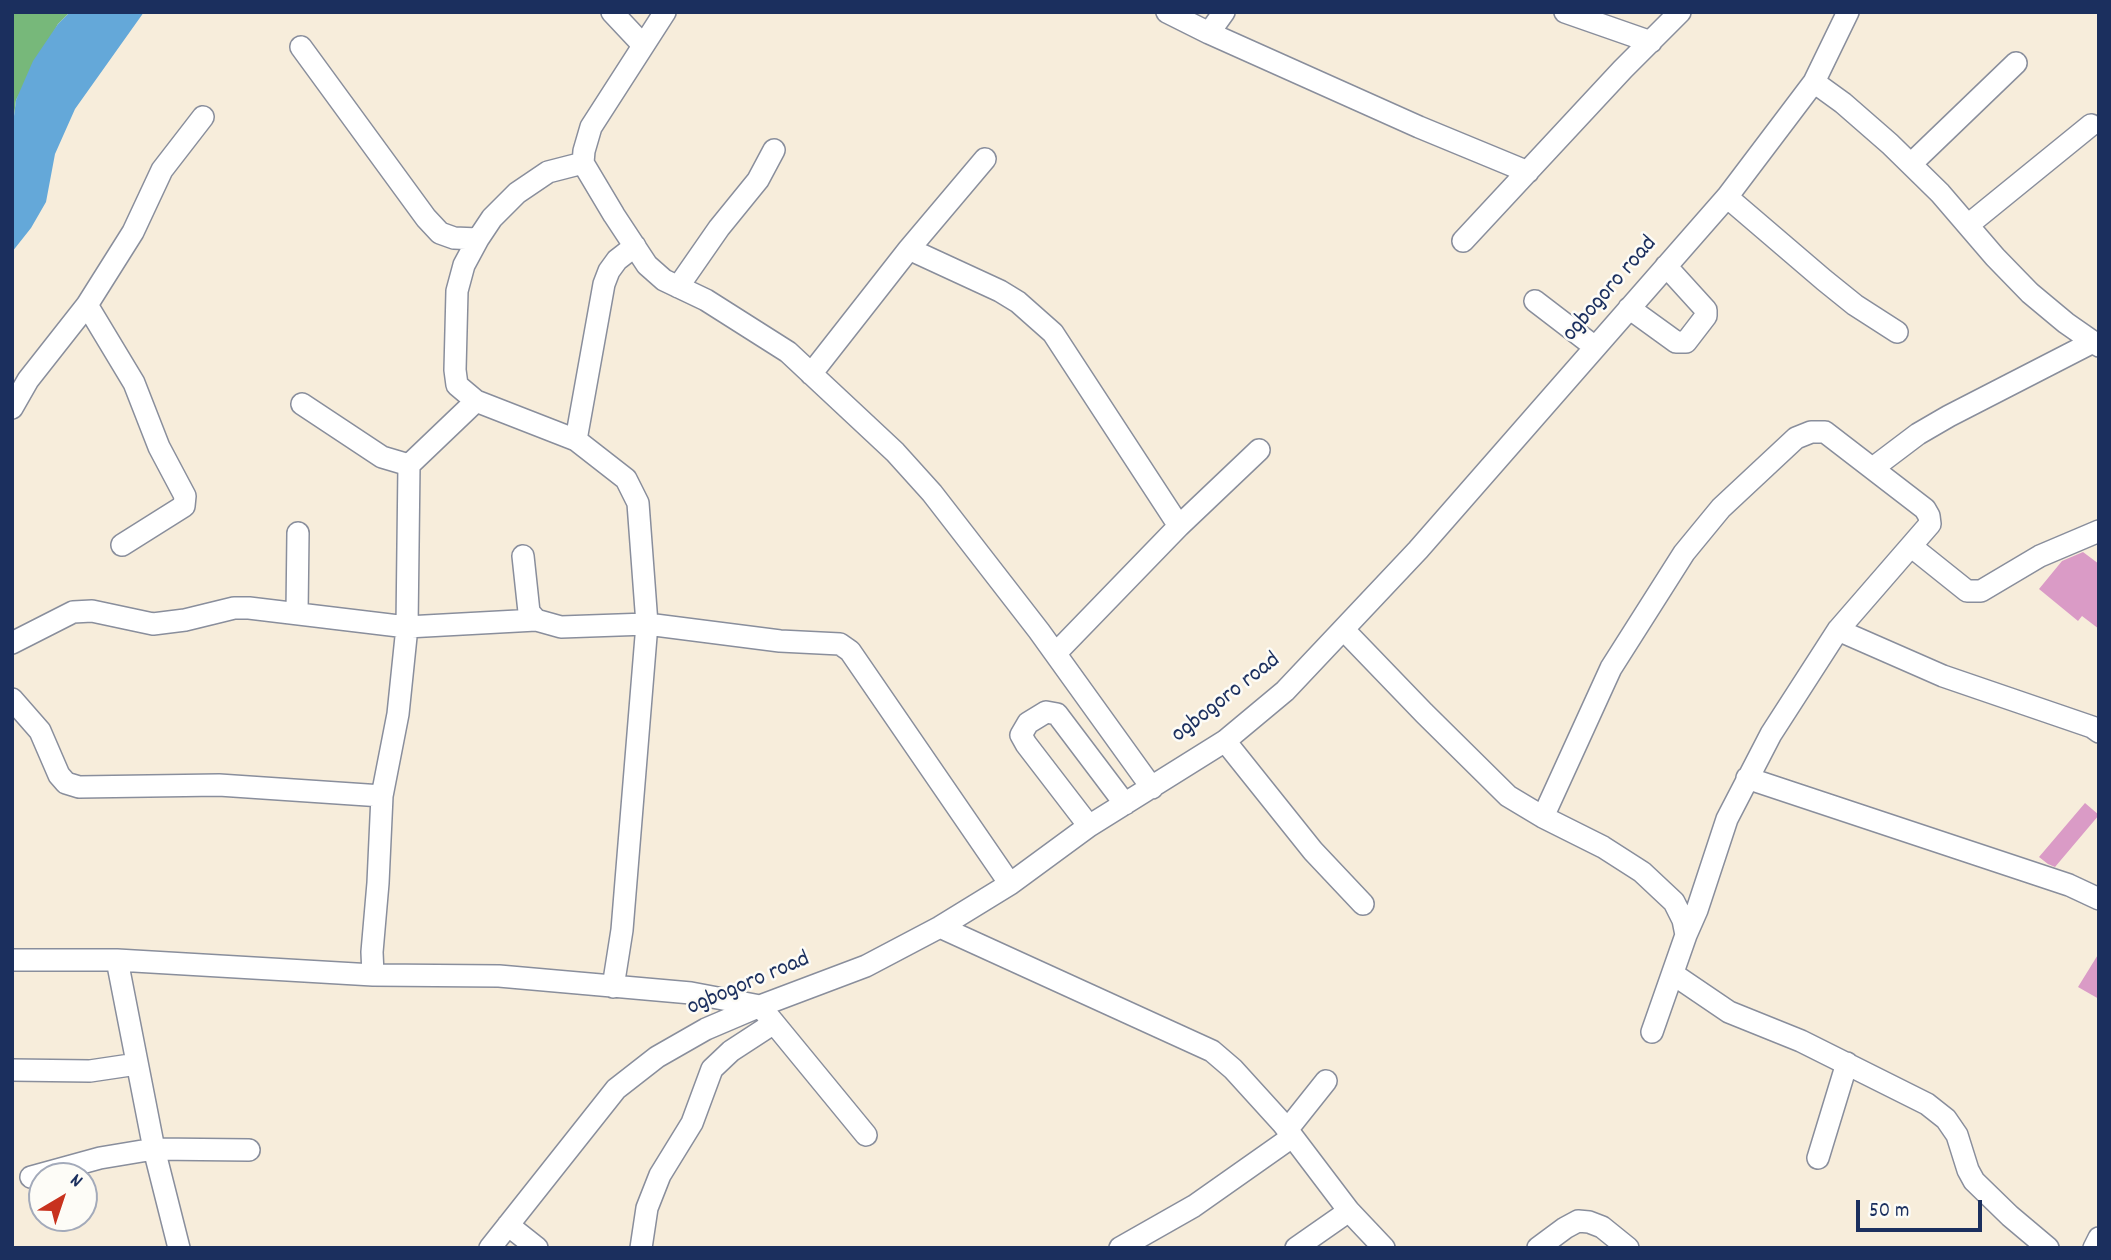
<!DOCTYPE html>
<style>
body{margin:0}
#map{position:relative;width:2111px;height:1260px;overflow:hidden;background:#f7eddb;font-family:Dekko,sans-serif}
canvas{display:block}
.frame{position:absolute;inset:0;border:14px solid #1b2f5e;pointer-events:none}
.north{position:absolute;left:28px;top:1162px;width:70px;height:70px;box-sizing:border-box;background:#fdfcf7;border:2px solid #a3aaba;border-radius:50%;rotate:39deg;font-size:19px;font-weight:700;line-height:28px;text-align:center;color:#1b2f5e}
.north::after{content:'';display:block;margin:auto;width:24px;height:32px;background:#c8321e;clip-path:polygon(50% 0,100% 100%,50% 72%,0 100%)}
.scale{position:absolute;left:1856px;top:1200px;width:126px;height:32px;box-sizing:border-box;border:4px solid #1b2f5e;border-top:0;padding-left:9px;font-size:21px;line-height:24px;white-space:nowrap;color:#1b2f5e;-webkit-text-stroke:5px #fdfcf7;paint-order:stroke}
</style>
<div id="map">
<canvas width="2111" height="1260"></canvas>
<div class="frame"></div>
<div class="north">N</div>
<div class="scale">50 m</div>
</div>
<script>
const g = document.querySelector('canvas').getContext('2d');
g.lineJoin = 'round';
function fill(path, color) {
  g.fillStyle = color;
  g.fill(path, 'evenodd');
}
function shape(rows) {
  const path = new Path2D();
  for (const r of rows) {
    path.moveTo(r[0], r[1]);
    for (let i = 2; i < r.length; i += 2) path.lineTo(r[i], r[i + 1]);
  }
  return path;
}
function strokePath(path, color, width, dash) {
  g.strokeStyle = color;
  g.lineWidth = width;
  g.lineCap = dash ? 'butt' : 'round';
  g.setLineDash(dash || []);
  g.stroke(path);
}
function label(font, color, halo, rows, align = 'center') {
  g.font = font + ' Dekko,sans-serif';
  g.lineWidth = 5;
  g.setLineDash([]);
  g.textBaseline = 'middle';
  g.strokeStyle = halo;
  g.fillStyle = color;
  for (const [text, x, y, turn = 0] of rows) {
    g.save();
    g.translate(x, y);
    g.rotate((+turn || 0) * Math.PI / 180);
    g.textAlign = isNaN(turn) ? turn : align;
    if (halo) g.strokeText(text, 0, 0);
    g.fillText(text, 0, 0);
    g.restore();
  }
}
fill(shape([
 [12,12,70,12,58,24,16,100,12,132]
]), '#77b87a');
fill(shape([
 [70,12,144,12,75,109,55,154,46,202,31,228,12,252,12,132,16,100,33,61,58,24]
]), '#64a8d9');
fill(shape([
 [2083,552,2099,564,2099,629,2082,616,2078,621,2039,589,2062,561],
 [2085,803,2099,815,2055,867,2048,864,2039,857],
 [2099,953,2099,999,2078,987]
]), '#da9bc6');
const minor = shape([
 [612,12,643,45],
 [665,12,591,127,584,151,583,163,614,215,647,265,664,280,706,300,788,352,895,452,932,493,1039,631,1152,788],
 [1167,12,1209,33],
 [1224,12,1209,33,1419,127,1528,172],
 [1565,12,1651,42],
 [301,47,426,218,440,233,454,238,478,239],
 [1814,82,1843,103,1890,144,1940,193,1995,257,2030,293,2066,323,2099,346],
 [583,163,548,172,517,193,492,218,478,239,464,265,457,291,455,370,457,385,476,401,576,440,626,479,638,503,647,624,622,930,613,987],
 [1911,164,2016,63],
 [1727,197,1824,280,1855,305,1897,332],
 [1968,225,2091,125],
 [1463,241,1623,69,1680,12],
 [909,249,1000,291,1018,302,1053,333,1179,526],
 [678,287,719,228,758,180,774,150],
 [1535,301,1595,347],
 [87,305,134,383,159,447,185,496,184,506,122,545],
 [1629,308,1676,342,1686,342,1706,316,1706,310,1666,266],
 [811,374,909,249,985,159],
 [302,404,382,457,409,465,476,401],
 [12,408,28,380,87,305,133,232,162,170,203,117],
 [576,440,604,284,609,271,617,260,635,246],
 [1873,468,1918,434,1949,416,2093,342],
 [1912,547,1967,591,1981,591,2040,556,2099,531],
 [523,556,529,612,536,620,561,627,647,624,780,641,840,644,850,651,1010,884],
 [297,613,298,533],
 [1344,630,1424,713,1508,796,1543,817,1603,847,1642,872,1674,902,1683,920,1686,935,1652,1032],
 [1838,630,1943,676,2092,727,2099,732],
 [12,643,73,612,92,611,153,624,185,620,234,608,249,608,407,627,409,465],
 [1056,653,1179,526,1259,450],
 [12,699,40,731,59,775,66,783,79,787,219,785,382,796],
 [1225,741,1313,851,1363,904],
 [1747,778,2069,885,2099,899],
 [1543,817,1611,668,1684,553,1721,508,1796,438,1811,432,1825,432,1925,509,1929,516,1930,524,1838,630,1771,734,1727,819,1697,910,1686,935],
 [1089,826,1026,744,1021,735,1028,723,1046,712,1057,714,1125,804],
 [940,927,1212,1051,1233,1069,1283,1124,1349,1211,1384,1248],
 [12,960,117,960,373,975,499,976,691,993,760,1006,866,1135],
 [117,960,154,1149,179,1248],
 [1673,974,1729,1012,1801,1041,1927,1104,1946,1119,1957,1135,1968,1170,1974,1181,2010,1216,2048,1248],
 [373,975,372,952,378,883,382,796,398,714,407,627,536,620],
 [12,1070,90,1071,137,1064],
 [1287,1130,1326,1081],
 [1818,1158,1847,1063],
 [31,1177,100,1158,154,1149,249,1150],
 [508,1225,537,1248],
 [490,1248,616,1089,657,1057,706,1029,760,1006,866,966,940,927,1010,884,1089,826,1225,741,1285,691,1418,550,1727,197,1814,82,1848,12],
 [641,1248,647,1208,660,1175,692,1123,712,1069,731,1051,774,1023],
 [1120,1248,1194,1206,1292,1137],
 [1296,1248,1349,1211],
 [1538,1248,1565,1228,1578,1221,1589,1222,1602,1227,1628,1248],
 [2094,1248,2099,1238]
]);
strokePath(minor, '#898e9c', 24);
strokePath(minor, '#fff', 21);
label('24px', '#1b2f5e', '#fdfcf7', [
 ["ogbogoro road",1611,290,-49],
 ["ogbogoro road",1227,699,-38],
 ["ogbogoro road",749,985,-23]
]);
</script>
